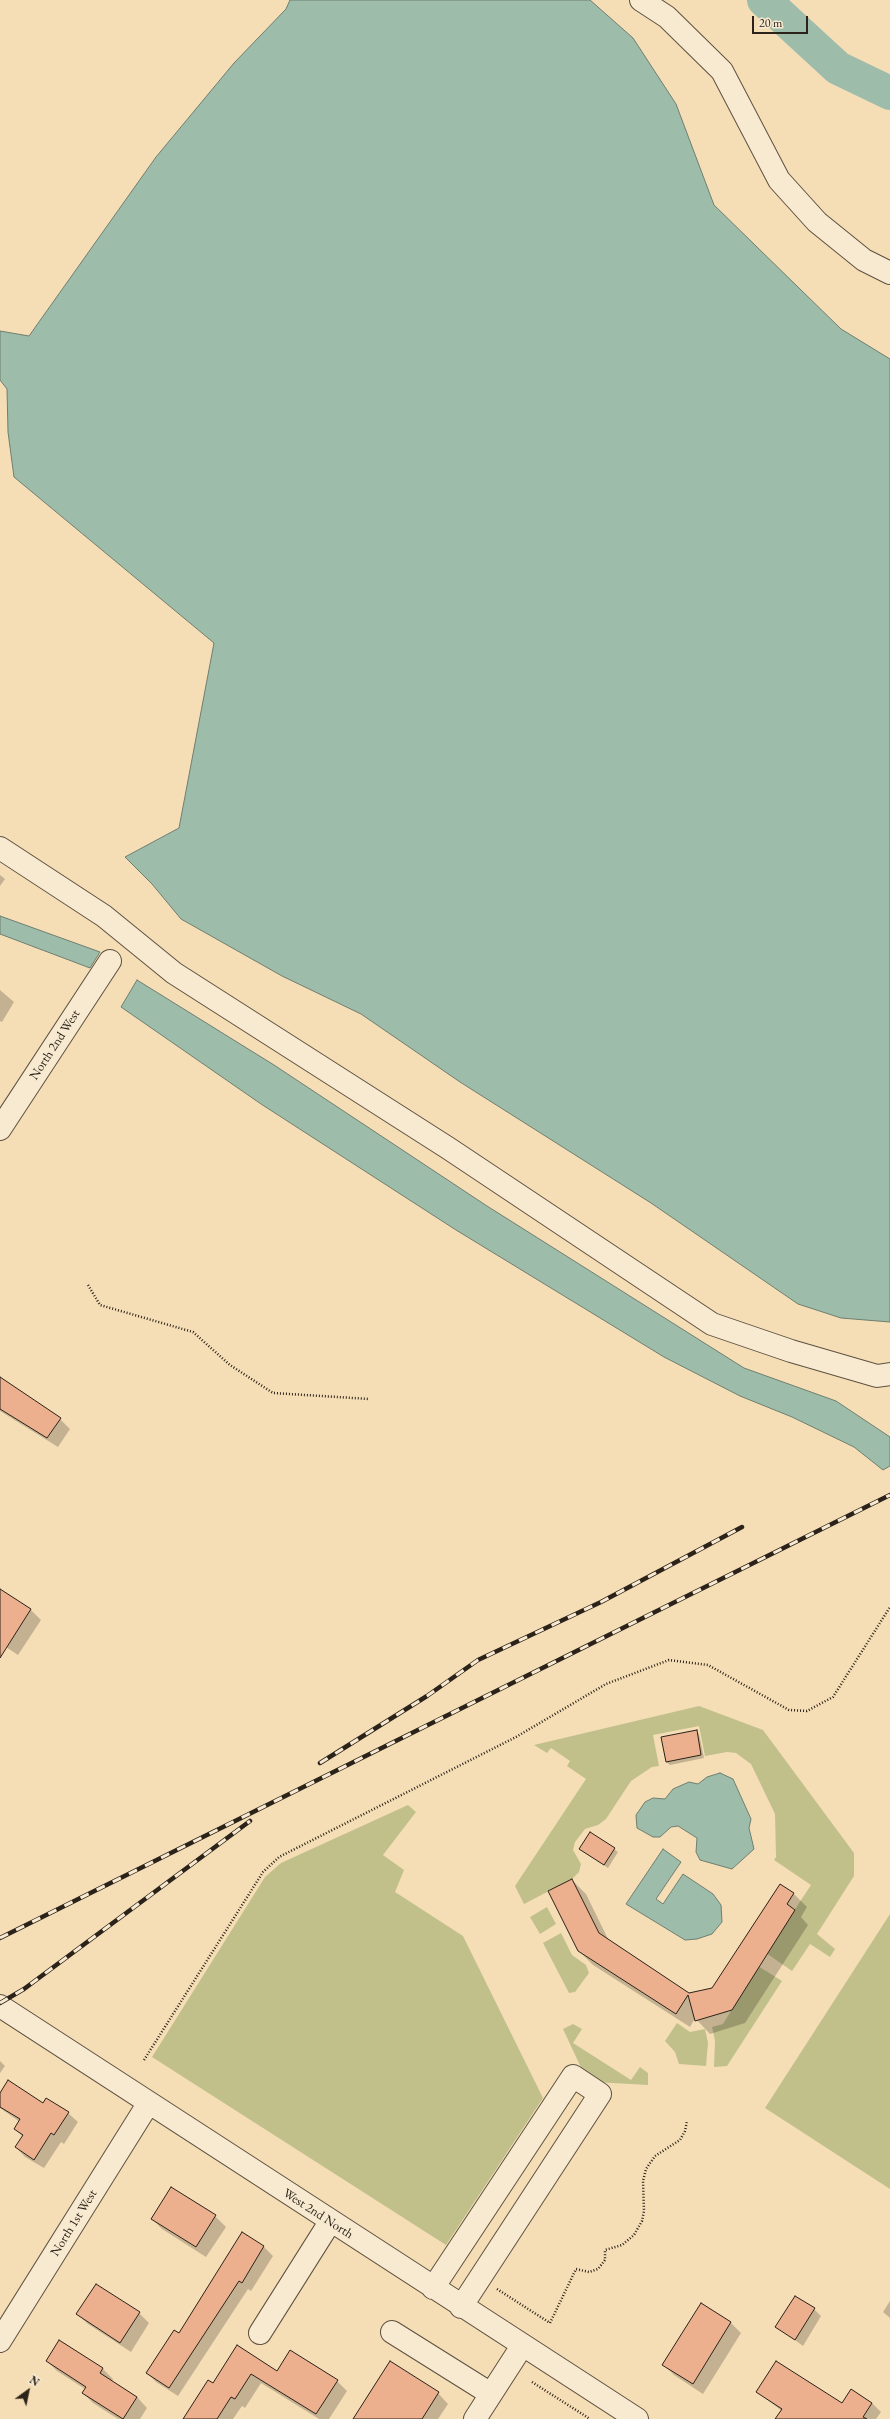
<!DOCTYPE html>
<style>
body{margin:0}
#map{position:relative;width:890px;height:2419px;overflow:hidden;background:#f5deb6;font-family:"EB Garamond",serif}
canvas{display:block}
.north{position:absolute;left:8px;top:2371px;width:40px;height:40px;-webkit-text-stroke:3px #f8ead0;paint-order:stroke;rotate:33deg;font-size:11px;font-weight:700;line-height:16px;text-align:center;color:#2b2219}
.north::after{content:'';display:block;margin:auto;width:14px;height:18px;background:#2b2219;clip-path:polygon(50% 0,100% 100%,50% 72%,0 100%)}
.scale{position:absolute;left:752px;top:16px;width:56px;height:18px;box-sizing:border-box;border:2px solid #2b2219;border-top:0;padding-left:5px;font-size:12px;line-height:14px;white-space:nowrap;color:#2b2219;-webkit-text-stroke:3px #f8ead0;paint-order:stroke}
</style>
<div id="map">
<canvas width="890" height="2419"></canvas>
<div class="north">N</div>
<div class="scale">20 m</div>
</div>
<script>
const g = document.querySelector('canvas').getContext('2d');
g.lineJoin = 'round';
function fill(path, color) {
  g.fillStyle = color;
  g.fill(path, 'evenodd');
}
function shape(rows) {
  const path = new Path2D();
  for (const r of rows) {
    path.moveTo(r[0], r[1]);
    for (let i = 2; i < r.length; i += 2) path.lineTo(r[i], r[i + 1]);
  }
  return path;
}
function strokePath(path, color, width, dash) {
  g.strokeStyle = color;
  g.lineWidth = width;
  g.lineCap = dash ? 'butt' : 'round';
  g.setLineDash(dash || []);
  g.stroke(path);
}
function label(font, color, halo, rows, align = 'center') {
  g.font = font + ' "EB Garamond",serif';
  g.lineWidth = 3;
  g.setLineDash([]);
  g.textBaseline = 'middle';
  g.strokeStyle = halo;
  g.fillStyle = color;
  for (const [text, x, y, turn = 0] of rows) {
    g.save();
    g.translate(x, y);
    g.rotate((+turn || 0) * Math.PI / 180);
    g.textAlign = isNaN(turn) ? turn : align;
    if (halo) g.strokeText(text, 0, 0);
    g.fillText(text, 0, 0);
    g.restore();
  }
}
fill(shape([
 [699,1706,763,1730,854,1853,854,1876,817,1934,835,1949,830,1957,810,1944,792,1971,766,1953,811,1885,774,1860,776,1857,775,1814,751,1764,736,1753,727,1752,705,1756,699,1726,653,1735,659,1766,652,1767,631,1781,606,1819,598,1825,585,1829,575,1842,573,1850,581,1864,579,1872,572,1879,524,1904,515,1886,586,1779,567,1766,570,1761,551,1748,547,1753,534,1745],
 [408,1805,416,1812,383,1855,404,1870,395,1892,463,1936,543,2098,446,2245,152,2057,265,1877,281,1863],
 [547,1907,556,1924,540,1934,530,1917],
 [890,1914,890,2189,765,2108],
 [561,1933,572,1955,586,1965,589,1973,575,1992,569,1993,543,1943],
 [758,1966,782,1981,727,2066,714,2067,715,2041,712,2027,723,2024],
 [677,2023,690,2032,705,2029,708,2043,706,2066,679,2064,675,2052,665,2041],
 [573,2024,582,2029,573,2043,631,2080,640,2067,648,2073,648,2085,595,2082,584,2074,563,2029]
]), '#c1c08a');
const water = shape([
 [290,0,590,0,633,38,676,104,714,205,841,329,890,359,890,1322,841,1318,798,1304,651,1203,460,1082,361,1014,282,976,181,919,152,884,125,857,179,828,214,643,14,477,8,432,7,389,0,380,0,331,29,336,156,157,234,63,286,9,290,0],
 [0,916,14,921,100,952,90,968,0,934,0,916],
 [137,980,274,1065,487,1206,744,1368,836,1401,890,1437,890,1466,883,1470,854,1447,792,1417,740,1396,664,1357,456,1230,261,1104,121,1007,137,980],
 [720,1773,733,1779,751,1819,749,1828,754,1849,732,1869,700,1860,696,1852,697,1838,678,1826,671,1827,660,1837,653,1837,637,1828,636,1815,645,1802,653,1798,665,1799,673,1789,689,1782,698,1784,707,1777,720,1773],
 [663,1849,681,1862,656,1899,663,1904,683,1874,713,1894,721,1905,722,1922,712,1934,697,1939,685,1940,626,1904,663,1849]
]);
fill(water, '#9dbcaa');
strokePath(water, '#6f7e70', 1);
fill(shape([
 [0,875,5,879,0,886],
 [0,990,14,1002,2,1022,0,1021],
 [0,1378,60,1419,70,1429,58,1447,0,1411],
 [0,1590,31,1610,41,1620,18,1655,0,1643],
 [696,1731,699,1734,704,1758,670,1765,666,1762],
 [590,1833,618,1852,608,1868,580,1849],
 [572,1880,586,1894,609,1941,689,1994,713,1989,794,1894,807,1907,801,1917,808,1925,745,2023,710,2034,695,2018,690,2027,593,1965,579,1951],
 [0,2061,5,2066,0,2073],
 [0,2095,44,2104,47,2099,68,2113,78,2122,64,2144,61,2142,44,2168,25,2157,16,2147,23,2137,15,2129,20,2122,0,2108],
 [171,2188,215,2216,226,2227,206,2257,162,2229,152,2219],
 [243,2234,264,2247,273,2256,251,2291,248,2289,178,2396,156,2382,147,2373,179,2335],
 [890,2301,890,2318,883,2312],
 [701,2305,731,2323,741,2333,703,2394,674,2375,664,2365],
 [814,2309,821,2316,803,2346,776,2326],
 [139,2313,149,2323,131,2352,88,2324,77,2314],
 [60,2341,103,2369,113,2379,112,2381,137,2397,147,2408,140,2419,118,2419,93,2403,83,2393,85,2389,57,2371,47,2361],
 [237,2347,277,2372,337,2381,347,2391,329,2419,319,2419,261,2383,245,2408,242,2406,233,2419,184,2419,214,2384],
 [852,2390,872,2403,881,2412,876,2419,776,2419,782,2411,757,2392,842,2405],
 [438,2393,448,2404,438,2419,354,2419]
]), '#0003');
strokePath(shape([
 [764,0,838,68,890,93]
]), '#9dbcaa', 34);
const building = shape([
 [0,1377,61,1418,47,1438,0,1409,0,1377],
 [0,1589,31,1609,0,1658,0,1589],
 [697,1730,701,1755,666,1762,661,1737,697,1730],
 [590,1832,615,1848,604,1865,579,1849,590,1832],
 [572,1879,599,1933,689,1993,712,1988,780,1884,794,1893,787,1904,795,1910,732,2010,695,2021,688,1995,676,2014,578,1951,548,1891,572,1879],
 [8,2080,43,2103,46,2098,69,2112,54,2135,51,2133,34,2160,15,2147,23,2135,14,2129,20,2119,0,2107,0,2093,8,2080],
 [171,2187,216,2215,196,2247,151,2219,171,2187],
 [242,2232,264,2246,242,2283,239,2281,169,2388,146,2373,174,2330,179,2333,242,2232],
 [96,2284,140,2312,120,2343,76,2314,96,2284],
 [795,2296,815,2308,795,2340,775,2327,795,2296],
 [701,2303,731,2322,693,2384,662,2365,701,2303],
 [59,2340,103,2368,100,2373,137,2397,123,2419,82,2393,86,2387,46,2361,59,2340],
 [237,2345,277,2371,290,2350,338,2380,316,2414,251,2374,235,2399,231,2397,217,2419,183,2419,208,2380,213,2383,237,2345],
 [390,2361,439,2392,422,2419,353,2419,390,2361],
 [776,2361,842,2403,851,2389,872,2403,863,2417,867,2419,775,2419,782,2409,756,2392,776,2361]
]);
fill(building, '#ecb08e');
strokePath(building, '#2b2219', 1);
const minor = shape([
 [641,0,667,17,722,71,779,180,817,222,864,260,890,273],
 [0,848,104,916,174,973,448,1148,712,1324,791,1351,877,1376,890,1374],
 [0,1129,110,961],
 [0,2006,637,2419],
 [433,2288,573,2076,600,2094,461,2307],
 [392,2332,491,2394],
 [260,2333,330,2222],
 [0,2341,148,2104],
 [475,2419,522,2346]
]);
strokePath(minor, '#5e5140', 24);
strokePath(shape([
 [88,1285,100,1305,193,1332,230,1365,273,1393,369,1399],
 [144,2060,263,1872,279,1857,516,1737,606,1684,669,1660,708,1665,789,1710,807,1711,833,1697,890,1607],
 [497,2289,550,2323,576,2269,589,2272,598,2269,605,2260,605,2250,622,2245,634,2235,642,2221,644,2211,643,2181,646,2169,655,2156,680,2140,685,2131,687,2121],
 [532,2382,590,2419]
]), '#2b2219', 2.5, [1, 2]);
strokePath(minor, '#f8ead0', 22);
const rail = shape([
 [320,1763,427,1696,478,1660,601,1602,742,1527],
 [0,1938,890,1495],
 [0,2003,24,1989,250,1821]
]);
strokePath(rail, '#2b2219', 4.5);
strokePath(rail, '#f8ead0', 3, [9]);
label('13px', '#2b2219', '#f8ead0', [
 ["North 2nd West",55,1045,-57],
 ["West 2nd North",318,2214,33],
 ["North 1st West",74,2223,-58]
]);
</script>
